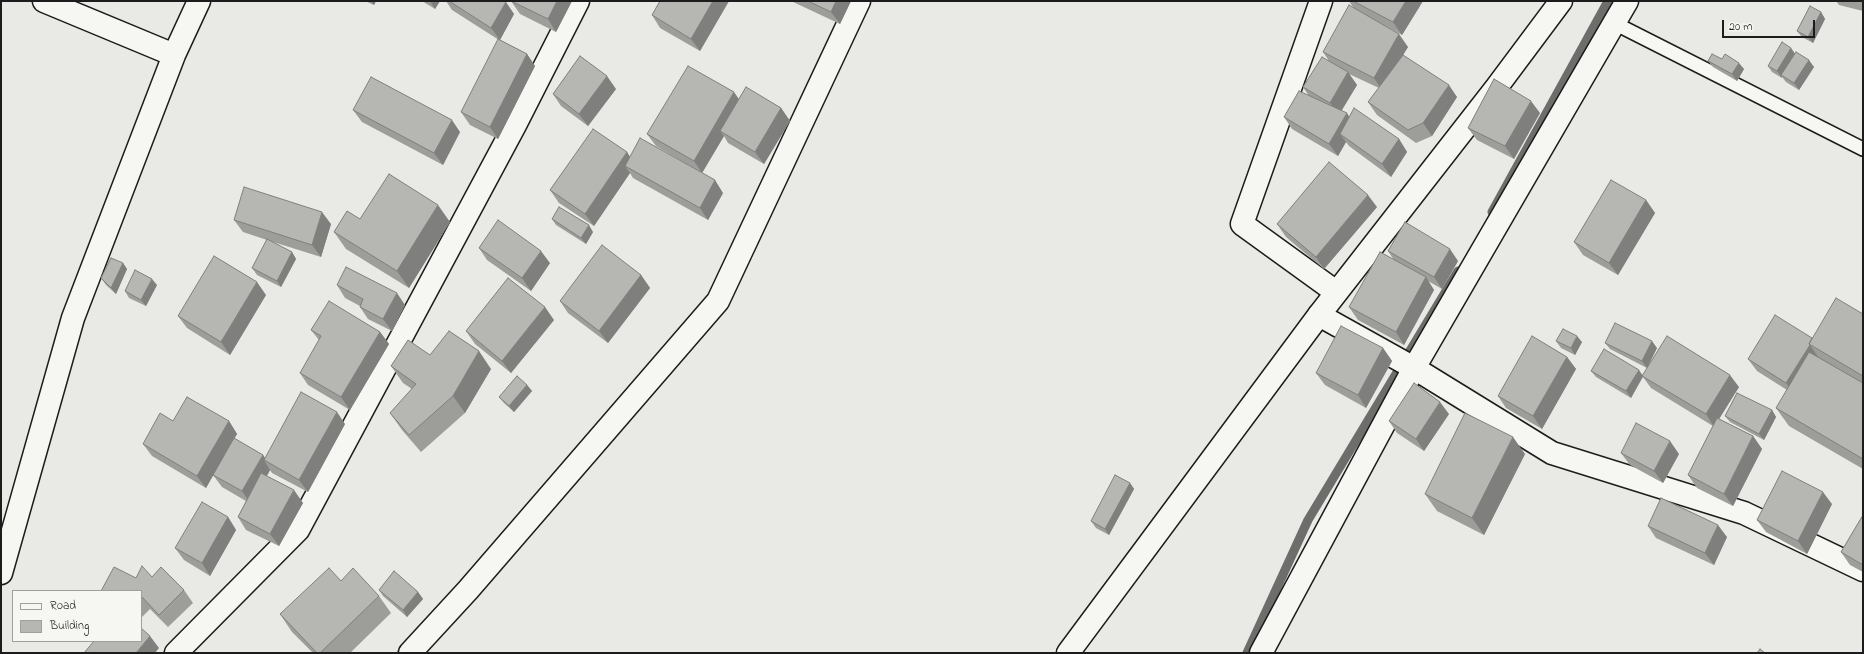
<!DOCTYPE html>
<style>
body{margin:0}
#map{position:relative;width:1864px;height:654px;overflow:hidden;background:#e9e9e5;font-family:"Indie Flower",sans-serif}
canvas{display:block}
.frame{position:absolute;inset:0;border:2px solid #1c1c1c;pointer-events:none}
.legend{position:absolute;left:12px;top:590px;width:130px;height:52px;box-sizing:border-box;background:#f6f6f2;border:1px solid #9f9f9c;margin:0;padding:5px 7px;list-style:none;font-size:12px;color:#1c1c1c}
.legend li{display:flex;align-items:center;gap:8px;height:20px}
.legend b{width:20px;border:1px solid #9f9f9c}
.scale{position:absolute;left:1722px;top:20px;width:93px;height:18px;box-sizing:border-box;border:2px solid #1c1c1c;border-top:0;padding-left:5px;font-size:12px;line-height:14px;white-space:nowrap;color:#1c1c1c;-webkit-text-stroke:3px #f6f6f2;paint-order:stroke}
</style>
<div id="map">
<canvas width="1864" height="654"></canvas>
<div class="frame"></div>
<ul class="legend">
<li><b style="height:5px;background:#f6f6f2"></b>Road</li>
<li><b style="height:11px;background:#b6b6b3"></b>Building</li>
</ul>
<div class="scale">20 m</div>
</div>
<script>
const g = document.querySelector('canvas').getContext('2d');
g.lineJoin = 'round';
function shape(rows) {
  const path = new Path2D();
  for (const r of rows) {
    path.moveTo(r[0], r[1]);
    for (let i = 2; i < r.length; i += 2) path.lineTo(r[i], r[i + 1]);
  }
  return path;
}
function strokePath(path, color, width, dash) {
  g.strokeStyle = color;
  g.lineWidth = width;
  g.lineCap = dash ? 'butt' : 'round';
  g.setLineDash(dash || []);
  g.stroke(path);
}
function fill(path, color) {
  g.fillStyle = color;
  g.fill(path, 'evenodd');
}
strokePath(shape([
 [1492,212,1608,1],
 [1247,653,1308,520,1458,271]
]), '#6d6d6c', 9);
const service = shape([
 [1614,23,1863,149]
]);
const minor = shape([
 [44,1,174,55],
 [1321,1,1242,224,1336,292],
 [1319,315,1414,368,1552,453,1744,513,1863,570],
 [1,573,73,318,174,55,199,1],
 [176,653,298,530,515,125,578,1],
 [1261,653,1414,368,1627,1]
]);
const tertiary = shape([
 [410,653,468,590,718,301,859,1],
 [1068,653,1319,315,1496,88,1561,1]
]);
strokePath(service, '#1c1c1c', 16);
strokePath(minor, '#1c1c1c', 25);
strokePath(tertiary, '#1c1c1c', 25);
strokePath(service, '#f6f6f2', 13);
strokePath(minor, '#f6f6f2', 22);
strokePath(tertiary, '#f6f6f2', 22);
fill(shape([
 [365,1,376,1,374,5],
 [422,1,440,1,435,9],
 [446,1,504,1,514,14,500,40,527,54,535,66,498,139,470,125,461,112,499,40,452,10],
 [511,1,572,1,556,32,520,14],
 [660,1,729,1,700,51,660,28,652,15],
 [791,1,851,1,840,24],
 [1349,1,1423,1,1402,35,1384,25,1408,47,1402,56,1457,97,1432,136,1416,143,1377,115,1368,102,1379,88,1349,74,1357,85,1341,111,1349,117,1399,139,1407,152,1391,177,1349,146,1346,142,1338,156,1292,129,1284,117,1309,96,1303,87,1329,61,1323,52,1353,7],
 [1836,1,1863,1,1863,11,1839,5],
 [1821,12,1825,19,1813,43,1802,37,1797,31],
 [1795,54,1814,67,1799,90,1786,82,1782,77,1782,78,1772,72,1768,66],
 [1722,59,1744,69,1737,81,1713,67,1708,61],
 [616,89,588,126,561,106,553,94],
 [739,99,781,108,790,121,764,164,728,143,724,136,702,173,656,146,647,134],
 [353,110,460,132,443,165,362,122],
 [1540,113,1514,159,1477,140,1468,128],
 [627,152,630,157,723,193,708,220,633,178,630,173,594,226,559,203,550,190],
 [1646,200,1655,213,1618,275,1583,255,1574,242],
 [1377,207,1324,269,1286,237,1277,224],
 [360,219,450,222,409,288,346,249,334,232],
 [552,219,593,232,586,244,556,225],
 [234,220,331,224,321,257,270,241,292,252,296,259,281,287,257,275,252,268,267,240,243,232],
 [479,248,550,263,531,291,487,260],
 [1388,251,1458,261,1442,289,1428,281,1434,290,1404,345,1358,320,1349,307,1394,260],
 [123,263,127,269,116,294,106,285,101,278],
 [641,275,650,288,608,343,568,313,560,301],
 [157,285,146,306,129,298,125,291],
 [337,285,405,305,392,331,368,319,360,307,360,306,345,298],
 [266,295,230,355,187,328,178,316],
 [1863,314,1863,469,1789,426,1776,408,1787,390,1757,371,1748,359,1812,338],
 [554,320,511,373,475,344,466,331],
 [311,330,380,332,389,344,350,410,308,385,300,373,319,340],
 [1556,341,1582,342,1575,355,1561,348],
 [1605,343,1657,348,1647,368,1610,349],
 [1383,348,1392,361,1366,408,1325,385,1316,373],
 [430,355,491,369,465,413,421,452,402,430,390,413,412,389,403,383,391,366],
 [1567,357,1576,369,1542,429,1506,408,1498,396],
 [1591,371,1643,375,1739,387,1719,419,1753,436,1762,449,1733,506,1697,488,1688,475,1713,426,1651,388,1643,377,1631,398,1596,377],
 [527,385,532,391,514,412,504,403,499,397],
 [1772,410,1776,417,1764,440,1730,422,1725,416],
 [1449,414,1424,451,1397,433,1389,421],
 [173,421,229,421,237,434,234,439,263,455,265,458,345,424,308,492,272,473,270,470,267,476,303,503,279,546,246,530,238,517,246,501,222,487,213,475,206,488,152,456,143,444],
 [1621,453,1679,454,1663,483,1630,465],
 [1525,454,1484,535,1437,511,1425,494],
 [1130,483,1134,489,1109,535,1096,528,1091,521],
 [1832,504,1807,554,1766,532,1757,520],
 [1863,515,1863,572,1850,565,1841,552],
 [228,517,236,530,210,576,184,560,175,548],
 [1648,526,1727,537,1714,565,1656,538],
 [152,577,184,590,193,603,168,627,150,609,141,618,141,591,136,578],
 [341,581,379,596,391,613,350,653,313,653,292,632,280,614],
 [379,590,418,592,423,599,407,617,383,596]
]), '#9d9d9a');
fill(shape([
 [370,1,376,1,374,5],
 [430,1,440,1,435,9],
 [557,1,572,1,556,32,548,19],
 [713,1,729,1,700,51,691,39],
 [836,1,851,1,840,24,831,12],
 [1406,1,1423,1,1402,35,1393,22],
 [506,2,514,14,500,40,491,28],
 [1821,12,1825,19,1813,43,1808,37],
 [1399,34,1408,47,1382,90,1374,78],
 [1791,48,1796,55,1781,75,1782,77,1782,78,1777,71],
 [527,54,535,66,498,139,490,127],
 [1809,60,1814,67,1799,90,1794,83],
 [1739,63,1744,69,1737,81,1732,74],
 [1348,72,1357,85,1339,115,1330,103],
 [607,76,616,89,588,126,579,114],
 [1449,85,1457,97,1432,136,1423,123],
 [734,92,743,105,720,131,724,136,702,173,694,161],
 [1531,101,1540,113,1514,159,1505,146],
 [781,108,790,121,764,164,755,152],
 [1347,113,1355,126,1340,134,1346,142,1338,156,1329,144],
 [452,120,460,132,443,165,434,153],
 [1399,139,1407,152,1391,177,1382,164],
 [627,152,635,165,625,166,630,173,594,226,585,214],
 [715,180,723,193,708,220,700,208],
 [1368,195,1377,207,1324,269,1316,257],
 [1646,200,1655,213,1618,275,1609,263],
 [438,205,450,222,409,288,397,271],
 [322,212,331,224,321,257,312,245],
 [589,225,593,232,586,244,581,238],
 [1450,249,1458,261,1442,289,1434,277],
 [541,251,550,263,531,291,522,278],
 [292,252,296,259,281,287,277,281],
 [123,263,127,269,116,294,111,288],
 [641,275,650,288,608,343,599,331],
 [1426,277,1434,290,1404,345,1396,332],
 [152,279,157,285,146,306,141,300],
 [257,282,266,295,230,355,221,342],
 [397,293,405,305,392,331,383,319],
 [545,307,554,320,511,373,502,361],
 [380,332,389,344,350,410,341,397],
 [1577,336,1582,342,1575,355,1571,348],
 [1652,341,1657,348,1647,368,1642,361],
 [1810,345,1818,357,1795,395,1786,383],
 [1383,348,1392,361,1366,408,1358,395],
 [479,351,491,369,465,413,453,396],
 [1567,357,1576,369,1542,429,1533,416],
 [1639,370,1643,376,1631,398,1626,391],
 [1730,375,1739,387,1714,427,1706,414],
 [527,385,532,391,514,412,509,406],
 [1440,402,1449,414,1424,451,1416,439],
 [1772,410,1776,417,1764,440,1759,434],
 [337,412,345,424,308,492,299,480],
 [229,421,237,434,206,488,197,476],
 [1753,436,1762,449,1733,506,1724,494],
 [1513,437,1525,454,1484,535,1472,518],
 [1670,441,1679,454,1663,483,1654,471],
 [263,455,268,463,264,460,270,470,251,504,242,491],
 [1130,483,1134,489,1109,535,1105,529],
 [294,490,303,503,279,546,270,534],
 [1823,492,1832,504,1807,554,1798,541],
 [228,517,236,530,210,576,202,563],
 [1718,525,1727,537,1714,565,1705,553],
 [418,592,423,599,407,617,403,610],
 [150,636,159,648,155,653,136,653]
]), '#7f7f7d');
const building = shape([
 [449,1,504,1,506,2,491,28,449,1],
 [511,1,557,1,548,19,511,1],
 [660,1,713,1,691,39,652,15,660,1],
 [808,1,836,1,831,12,808,1],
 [1353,1,1406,1,1393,22,1353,1],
 [1349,5,1399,34,1374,78,1323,52,1349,5],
 [1810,6,1821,12,1808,37,1797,31,1810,6],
 [498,39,527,54,490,127,461,112,498,39],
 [1782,42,1791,48,1777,71,1768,66,1782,42],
 [1796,52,1809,60,1794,83,1781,75,1796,52],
 [1712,54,1722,59,1725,54,1739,63,1732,74,1708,61,1712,54],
 [1403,55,1449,85,1423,123,1408,130,1368,102,1403,55],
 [580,56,607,76,579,114,553,94,580,56],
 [1322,57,1348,72,1330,103,1303,87,1322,57],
 [688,66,734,92,694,161,647,134,688,66],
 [371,77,452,120,434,153,353,110,371,77],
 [1494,79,1531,101,1505,146,1468,128,1494,79],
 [746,87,781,108,755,152,720,131,746,87],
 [1299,91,1347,113,1329,144,1284,117,1299,91],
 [1354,108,1399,139,1382,164,1340,134,1354,108],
 [593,129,627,152,585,214,550,190,593,129],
 [640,138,715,180,700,208,625,166,640,138],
 [1329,162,1368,195,1316,257,1277,224,1329,162],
 [389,174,438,205,397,271,334,232,347,211,360,219,389,174],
 [1611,180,1646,200,1609,263,1574,242,1611,180],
 [244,187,322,212,312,245,234,220,244,187],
 [559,207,589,225,581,238,552,219,559,207],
 [498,220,541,251,522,278,479,248,498,220],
 [1405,222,1450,249,1434,277,1388,251,1405,222],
 [267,239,292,252,277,281,252,268,267,239],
 [602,245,641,275,599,331,560,301,602,245],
 [1380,252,1426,277,1396,332,1349,307,1380,252],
 [214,256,257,282,221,342,178,316,214,256],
 [111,258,123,263,111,288,101,278,111,258],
 [346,267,397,293,383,319,360,307,363,299,337,285,346,267],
 [135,270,152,279,141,300,125,291,135,270],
 [508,278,545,307,502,361,466,331,508,278],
 [1836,298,1863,314,1863,376,1809,344,1836,298],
 [329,301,380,332,341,397,300,373,321,336,311,330,329,301],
 [1775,315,1812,338,1809,344,1810,345,1786,383,1748,359,1775,315],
 [1615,323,1652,341,1642,361,1605,343,1615,323],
 [1341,326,1383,348,1358,395,1316,373,1341,326],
 [1563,329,1577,336,1571,348,1556,341,1563,329],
 [449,331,479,351,453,396,409,435,390,413,416,384,391,366,408,340,430,355,449,331],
 [1532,336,1567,357,1533,416,1498,396,1532,336],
 [1667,336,1730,375,1706,414,1642,376,1667,336],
 [1604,349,1639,370,1626,391,1591,371,1604,349],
 [1809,352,1863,383,1863,459,1776,408,1809,352],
 [517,376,527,385,509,406,499,397,517,376],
 [1414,383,1440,402,1416,439,1389,421,1414,383],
 [301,392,337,412,299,480,264,460,301,392],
 [1737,393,1772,410,1759,434,1725,416,1737,393],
 [187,397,229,421,197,476,143,444,160,413,173,421,187,397],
 [1465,413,1513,437,1472,518,1425,494,1465,413],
 [1717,418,1753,436,1724,494,1688,475,1717,418],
 [1636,423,1670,441,1654,471,1621,453,1636,423],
 [234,438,263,455,242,491,213,475,234,438],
 [1782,471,1823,492,1798,541,1757,520,1782,471],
 [261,473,294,490,270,534,238,517,261,473],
 [1115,475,1130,483,1105,529,1091,521,1115,475],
 [1661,498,1718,525,1705,553,1648,526,1661,498],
 [202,502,228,517,202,563,175,548,202,502],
 [1863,515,1863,565,1841,552,1863,515],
 [142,566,152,577,161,567,184,590,159,615,142,597,141,597,141,591,101,591,114,567,136,578,142,566],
 [329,568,341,581,353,568,379,596,320,653,317,653,280,614,329,568],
 [394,571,418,592,403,610,379,590,394,571],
 [141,628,150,636,136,653,84,653,94,641,141,641,141,628],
 [1760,649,1765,653,1757,653,1760,649]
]);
fill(building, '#b6b6b3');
strokePath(building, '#7f7f7d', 1);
</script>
